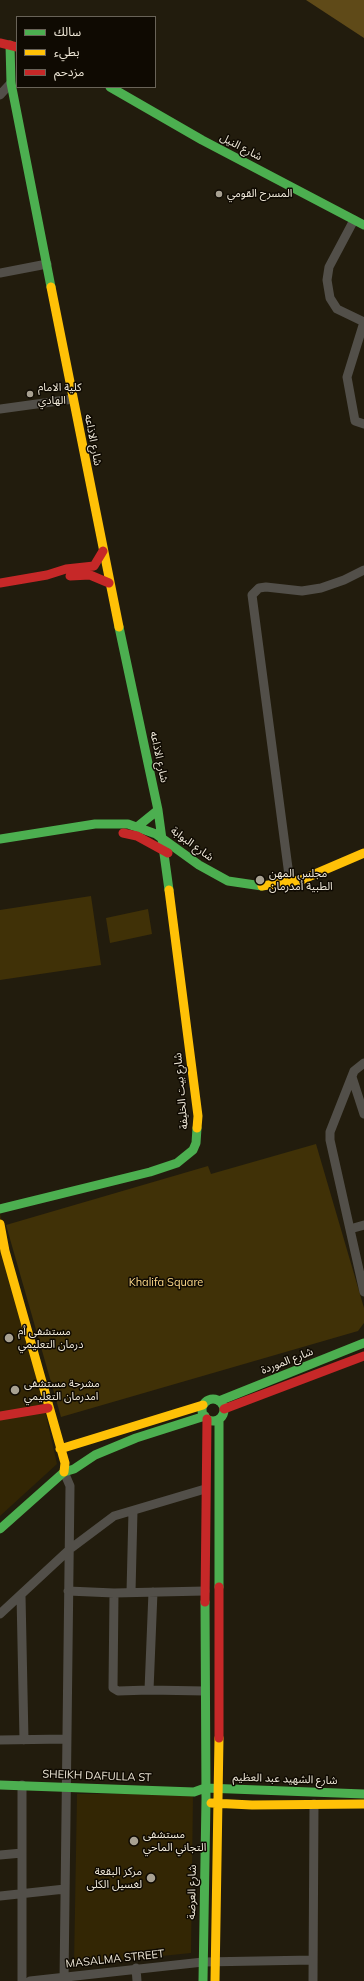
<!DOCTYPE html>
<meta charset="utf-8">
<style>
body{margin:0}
#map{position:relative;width:364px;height:1981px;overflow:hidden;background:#221c0d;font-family:Mulish,"Noto Sans Arabic",sans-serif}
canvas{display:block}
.legend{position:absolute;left:16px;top:16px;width:140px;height:72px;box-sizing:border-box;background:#0f0a02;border:1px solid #696358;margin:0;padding:5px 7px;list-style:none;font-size:12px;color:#f0e9d9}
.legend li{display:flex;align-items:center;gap:8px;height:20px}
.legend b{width:20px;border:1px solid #696358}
</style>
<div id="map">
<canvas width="364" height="1981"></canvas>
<ul class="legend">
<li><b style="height:5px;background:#4caf50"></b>سالك</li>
<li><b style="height:5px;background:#ffc107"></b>بطيء</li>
<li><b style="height:5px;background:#c62828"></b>مزدحم</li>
</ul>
</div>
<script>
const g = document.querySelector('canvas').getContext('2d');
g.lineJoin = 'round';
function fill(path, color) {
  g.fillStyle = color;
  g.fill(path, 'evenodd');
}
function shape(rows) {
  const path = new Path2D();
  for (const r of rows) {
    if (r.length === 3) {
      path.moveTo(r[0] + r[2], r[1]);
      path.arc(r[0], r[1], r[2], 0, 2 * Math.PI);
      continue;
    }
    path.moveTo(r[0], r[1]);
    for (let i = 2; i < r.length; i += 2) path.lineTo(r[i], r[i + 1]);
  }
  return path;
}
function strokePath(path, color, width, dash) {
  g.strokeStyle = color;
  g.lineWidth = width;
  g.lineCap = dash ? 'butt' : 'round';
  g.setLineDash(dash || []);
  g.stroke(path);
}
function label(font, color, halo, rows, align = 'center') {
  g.font = font + ' Mulish,"Noto Sans Arabic",sans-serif';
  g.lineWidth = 3;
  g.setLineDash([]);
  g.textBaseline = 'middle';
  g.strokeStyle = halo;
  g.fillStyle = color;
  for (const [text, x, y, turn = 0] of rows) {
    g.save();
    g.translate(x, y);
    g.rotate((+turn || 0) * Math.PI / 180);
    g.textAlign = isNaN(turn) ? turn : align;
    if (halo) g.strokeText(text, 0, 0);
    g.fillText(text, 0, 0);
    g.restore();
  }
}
fill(shape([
 [0,1213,57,1464,0,1516],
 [77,1794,193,1794,191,1953,74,1965]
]), '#332604');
fill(shape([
 [91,896,101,965,0,980,0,910],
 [148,909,152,934,110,943,106,918],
 [316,1144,364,1308,364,1323,358,1331,61,1417,6,1225,208,1166,211,1174]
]), '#403107');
fill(shape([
 [306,0,364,0,364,38]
]), '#5f4a18');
strokePath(shape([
 [0,95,11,83],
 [354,220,329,267,327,280,330,298,337,309,364,322],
 [0,273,47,264],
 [364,322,347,377,355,421,364,424],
 [0,409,73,399],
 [290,883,252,595,259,588,266,587,302,591,321,588,344,580,364,570],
 [364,1063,354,1071,330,1132,330,1140,364,1292],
 [352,1077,364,1114],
 [350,1229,364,1225],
 [64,1472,70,1486,64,1981],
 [68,1591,114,1593,205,1591],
 [131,1592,133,1511],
 [114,1593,113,1688,118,1691,149,1690,153,1592],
 [21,1595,24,1740],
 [0,1614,70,1549,114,1516,205,1489],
 [149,1690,205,1691],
 [0,1740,66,1739],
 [22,1785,22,1981],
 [0,1855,22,1853],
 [0,1896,65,1889],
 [136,1968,137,1981],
 [30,1981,203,1962,313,1960],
 [313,1981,314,1804]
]), '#524f49', 9);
strokePath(shape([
 [10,45,11,83,51,287],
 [110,87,202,140,364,225],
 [119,627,158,810,169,890],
 [137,827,158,810],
 [0,839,95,824,128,824,156,834,199,865,228,881,262,886],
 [0,1209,150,1172,177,1163,193,1150,196,1143,197,1128],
 [213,1410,11],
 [219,1401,364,1343],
 [219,1419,219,1587],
 [0,1529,64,1472,74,1469,95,1455,136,1438,205,1416],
 [0,1785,194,1792,205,1788,364,1794],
 [203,1981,206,1799,205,1602]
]), '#4caf50', 9);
strokePath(shape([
 [51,287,119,627],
 [262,886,301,880,364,853],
 [169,890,198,1116,197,1128],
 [0,1224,5,1251,65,1463,64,1472],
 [60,1449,203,1405],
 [211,1803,252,1805,364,1804],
 [215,1981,219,1738]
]), '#ffc107', 9);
strokePath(shape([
 [0,43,17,47],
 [70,576,90,575,109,583],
 [0,583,47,575,66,569,94,566,103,551],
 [123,833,137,836,168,853],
 [224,1409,364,1356],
 [0,1416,48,1408],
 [219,1587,219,1738],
 [205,1602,207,1419]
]), '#c62828', 9);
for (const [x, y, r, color] of [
 [219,194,4,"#a8a192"],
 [30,394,4,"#a8a192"],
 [260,880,5,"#a8a192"],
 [9,1338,5,"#a8a192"],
 [15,1390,5,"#a8a192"],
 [134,1841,5,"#a8a192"],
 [151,1878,5,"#a8a192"]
]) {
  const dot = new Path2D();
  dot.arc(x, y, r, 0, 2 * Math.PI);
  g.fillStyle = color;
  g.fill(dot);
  strokePath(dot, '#0f0a02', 1.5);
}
label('11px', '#f0e9d9', '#0f0a02', [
 ["شارع النيل",241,147,28],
 ["شارع الاذاعه",93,440,79],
 ["شارع الاذاعه",159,757,78],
 ["شارع البوابة",192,844,36],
 ["شارع بيت الخليفة",181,1091,-95],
 ["شارع الموردة",287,1361,-21],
 ["SHEIKH DAFULLA ST",97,1776,2],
 ["شارع الشهيد عبد العظيم",285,1779,2],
 ["شارع العرضة",192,1892,-89],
 ["MASALMA STREET",115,1959,-6]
]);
label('11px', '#f0e9d9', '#0f0a02', [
 ["المسرح القومي",227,194],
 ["كلية الامام",38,388],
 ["الهادي",38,401],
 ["مجلس المهن",269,874],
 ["الطبية أمدرمان",269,887],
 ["مستشفى أم",18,1332],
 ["درمان التعليمي",18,1345],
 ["مشرحة مستشفى",24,1384],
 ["امدرمان التعليمي",24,1397],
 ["مستشفى",143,1835],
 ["التجاني الماحي",143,1848],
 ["مركز البقعة",142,1872,"right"],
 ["لغسيل الكلى",142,1885,"right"]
], 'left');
label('11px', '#feda8a', '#0f0a02', [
 ["Khalifa Square",166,1283]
]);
</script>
